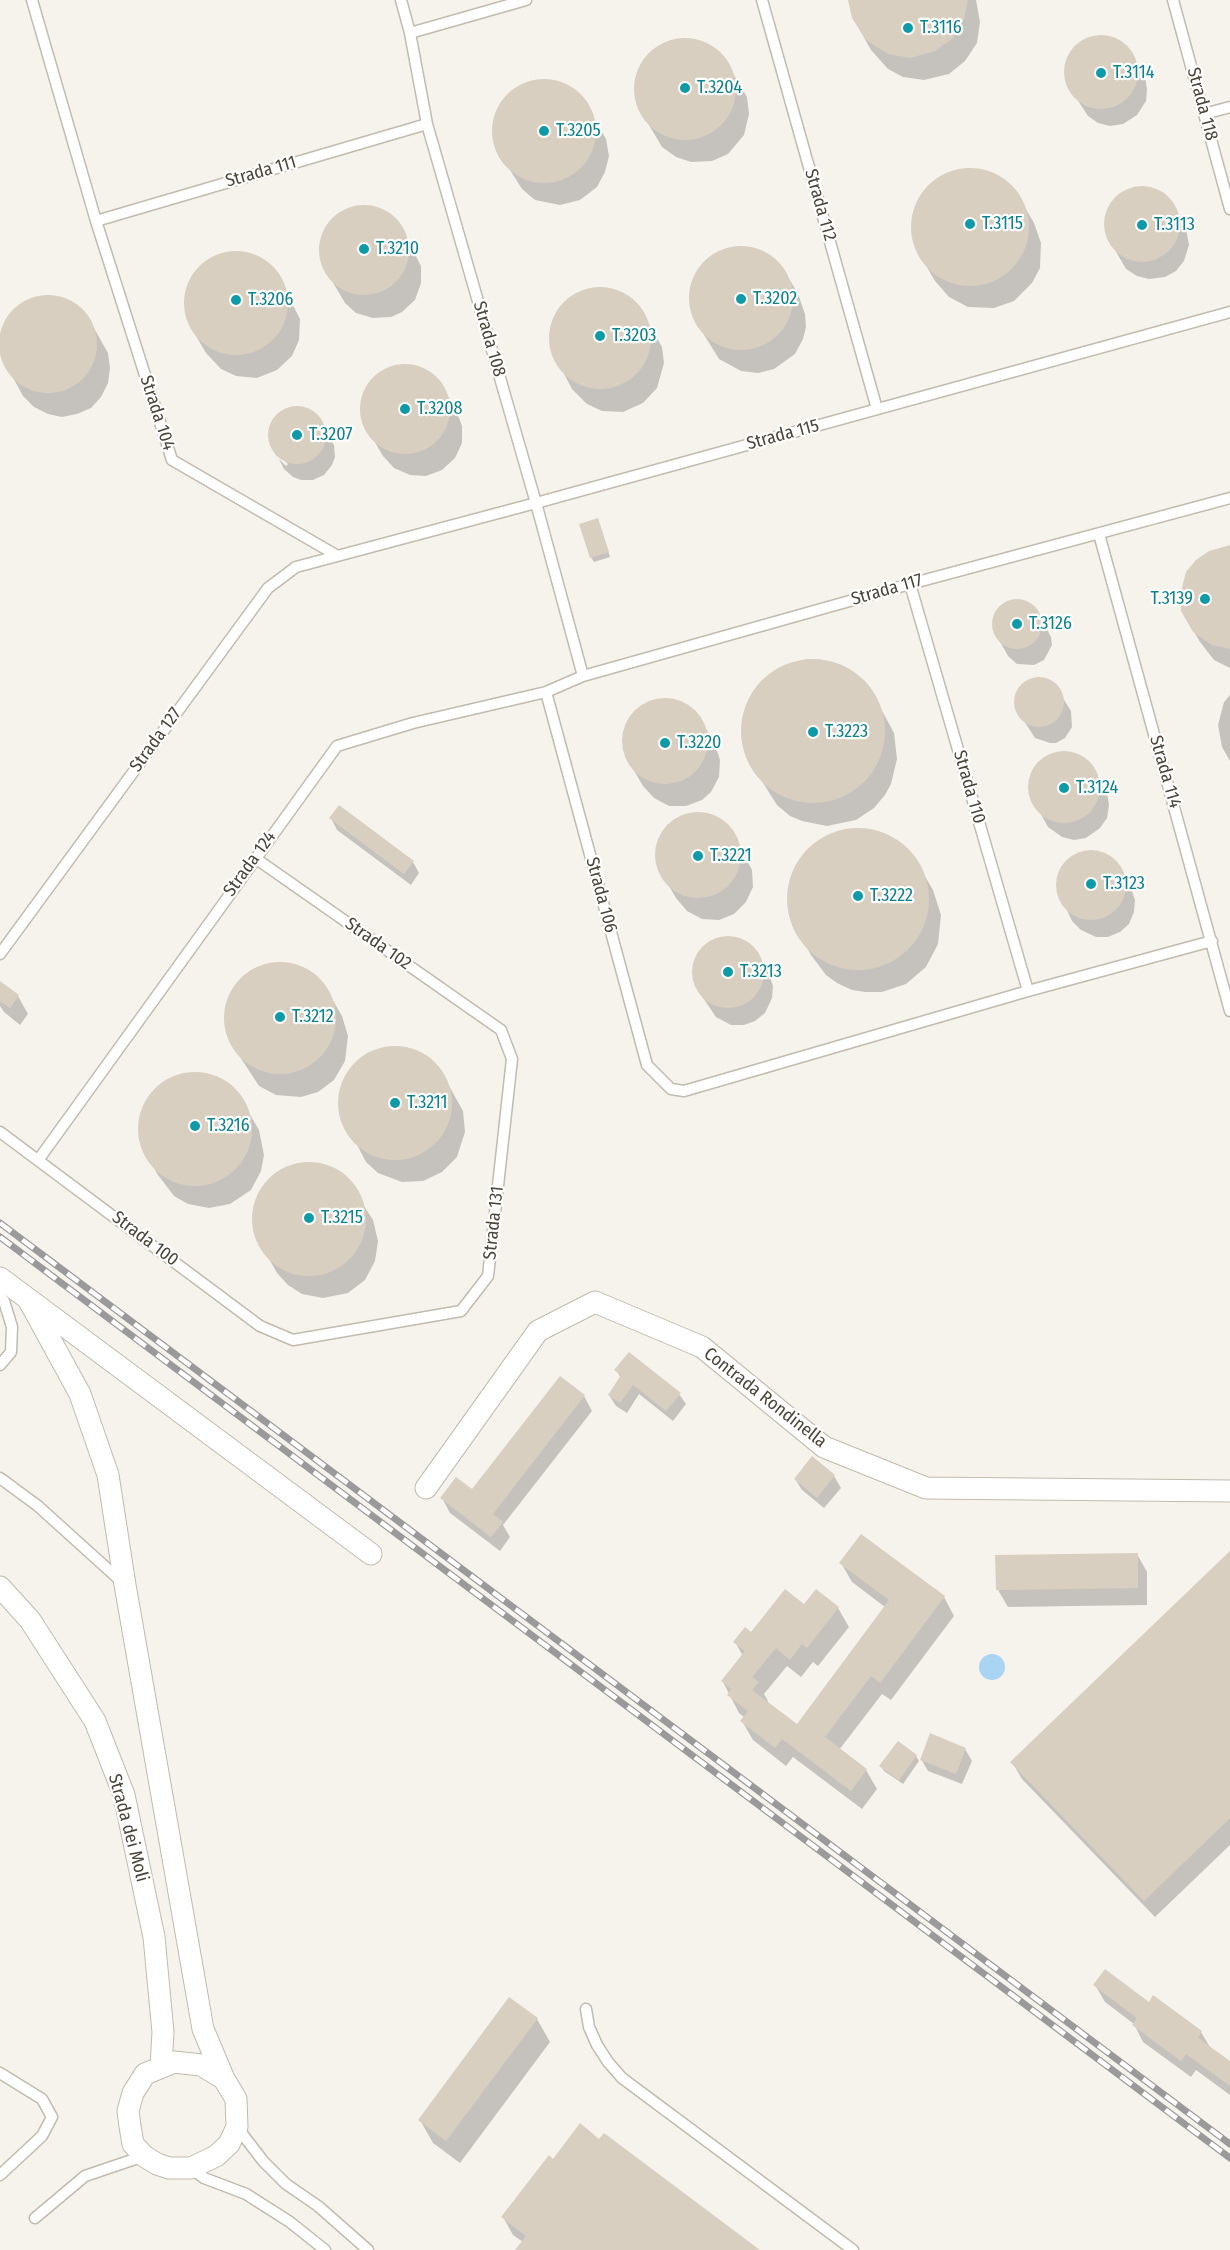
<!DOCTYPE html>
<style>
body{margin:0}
canvas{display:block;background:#f6f3ec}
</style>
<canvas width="1230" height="2250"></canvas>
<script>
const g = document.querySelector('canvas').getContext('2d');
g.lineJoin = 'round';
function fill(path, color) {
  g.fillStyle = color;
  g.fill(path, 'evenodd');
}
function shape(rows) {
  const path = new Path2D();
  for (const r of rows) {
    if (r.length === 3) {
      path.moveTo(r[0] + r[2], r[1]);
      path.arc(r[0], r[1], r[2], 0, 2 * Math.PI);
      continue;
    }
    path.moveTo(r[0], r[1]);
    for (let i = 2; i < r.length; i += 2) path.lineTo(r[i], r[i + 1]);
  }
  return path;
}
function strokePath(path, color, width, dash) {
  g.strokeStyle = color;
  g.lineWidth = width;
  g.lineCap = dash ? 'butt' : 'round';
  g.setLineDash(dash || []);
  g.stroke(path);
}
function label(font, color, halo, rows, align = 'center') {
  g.font = font + ' "Fira Sans Condensed",sans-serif';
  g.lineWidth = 4.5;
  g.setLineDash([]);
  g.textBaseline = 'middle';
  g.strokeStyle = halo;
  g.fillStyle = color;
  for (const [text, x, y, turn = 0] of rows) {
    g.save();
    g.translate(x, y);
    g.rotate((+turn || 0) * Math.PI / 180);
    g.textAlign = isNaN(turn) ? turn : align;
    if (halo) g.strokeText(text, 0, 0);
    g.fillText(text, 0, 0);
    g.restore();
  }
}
fill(shape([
 [992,1667,13]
]), '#a9d4f2');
fill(shape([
 [851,0,976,0,980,22,977,43,965,61,949,74,924,80,903,77,888,69,871,50,857,25],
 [1104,36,1116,39,1127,48,1145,77,1147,89,1146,101,1137,115,1123,124,1110,126,1098,123,1088,116,1067,84,1065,71,1068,59,1074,48,1088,39],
 [684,39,705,43,722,55,747,97,749,114,744,135,728,154,712,161,691,162,676,157,662,147,639,108,635,87,640,67,650,53,668,42],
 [546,80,563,84,581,97,606,139,609,156,605,172,597,187,580,200,560,205,535,200,522,189,498,151,494,135,497,114,505,99,525,84],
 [959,170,981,170,1004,180,1020,199,1034,223,1041,243,1040,268,1032,283,1014,301,994,308,968,307,949,297,935,281,921,257,914,237,913,220,922,196,936,181],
 [1144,188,1160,193,1169,199,1186,229,1189,245,1184,261,1176,271,1165,277,1149,279,1137,276,1126,269,1107,236,1105,224,1107,211,1117,197,1132,189],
 [370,207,387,213,400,225,421,266,421,283,415,300,402,312,391,317,373,318,356,313,345,303,322,264,321,246,326,229,337,216,353,208],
 [739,247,756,249,771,257,784,270,798,294,805,314,806,327,803,339,795,354,774,369,758,373,741,371,719,359,693,317,690,304,693,279,702,265,723,250],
 [239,252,260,258,276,272,300,319,299,340,292,356,277,370,257,378,236,376,221,369,206,353,192,329,186,313,185,296,193,276,207,261,223,254],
 [608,289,624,294,640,308,662,347,664,363,657,388,643,403,623,412,602,411,587,404,572,389,551,349,551,328,557,312,568,299,583,291],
 [42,297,58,297,74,303,86,314,108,353,110,368,108,383,101,397,91,408,77,414,62,417,48,414,34,407,23,396,3,359,0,342,4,326,13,312,26,302],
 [402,365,418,367,433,375,442,386,456,410,462,426,462,443,455,458,442,470,426,476,410,475,394,468,383,456,369,432,363,416,363,399,372,380,385,370],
 [303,407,317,415,334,445,335,457,332,465,324,475,313,480,301,480,293,477,284,469,279,459,286,466,288,464,277,454,277,457,270,443,269,430,273,419,283,410],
 [598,520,610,557,594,562,591,557],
 [1230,548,1230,668,1214,660,1200,642,1186,618,1181,603,1182,588,1192,566],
 [1019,600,1026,602,1035,608,1051,637,1052,645,1044,660,1034,665,1017,664,1008,656,998,638,993,622,995,614,1003,604],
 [815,661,840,666,855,674,864,683,873,694,894,733,897,759,891,784,885,795,874,808,856,820,827,826,802,821,790,816,777,805,748,759,744,747,743,730,747,705,764,680,785,666],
 [1039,678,1048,680,1054,684,1071,711,1072,727,1065,738,1056,743,1050,743,1035,738,1017,710,1017,693,1021,686,1028,681],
 [1230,695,1230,761,1222,747,1218,725,1224,702],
 [660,700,673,701,688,707,701,720,715,744,720,760,719,777,711,792,702,800,686,806,669,806,654,798,643,786,629,762,624,745,625,733,632,717,644,706],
 [1066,753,1078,756,1089,764,1107,793,1109,805,1107,818,1100,828,1086,838,1074,840,1062,837,1048,827,1032,798,1030,786,1033,774,1043,760,1056,754],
 [694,814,711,816,722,821,731,830,752,870,753,887,746,902,734,914,719,920,702,919,687,911,676,898,662,874,658,862,658,846,668,827,678,819],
 [331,818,413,862,419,873,411,885,337,830],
 [849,830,879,833,905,848,919,866,933,890,941,915,938,944,926,967,906,984,882,992,865,992,852,990,837,983,826,975,811,955,797,931,789,906,789,893,793,877,798,865,808,851,829,836],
 [1091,852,1103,854,1114,861,1131,888,1135,900,1134,912,1129,924,1120,932,1108,937,1096,937,1081,930,1072,921,1058,891,1058,878,1065,863,1079,854],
 [722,938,738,939,750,945,769,974,773,986,772,998,765,1013,755,1021,744,1025,731,1025,716,1017,695,986,693,973,694,961,701,950,710,942],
 [275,964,296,966,315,976,328,992,342,1016,348,1036,345,1061,334,1080,318,1092,301,1097,276,1095,259,1086,231,1043,225,1022,228,1002,241,980,258,968],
 [0,986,18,996,28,1014,20,1025,4,1012,0,1006],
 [386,1048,403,1048,423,1054,439,1068,463,1111,465,1132,457,1157,442,1172,423,1181,402,1182,378,1173,366,1162,341,1114,341,1093,348,1073,366,1055],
 [192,1074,213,1077,228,1083,245,1106,259,1130,264,1155,261,1171,251,1190,230,1204,209,1208,188,1204,174,1196,158,1175,144,1151,140,1130,143,1109,152,1095,172,1079],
 [303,1164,328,1167,346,1178,373,1220,378,1241,375,1261,365,1280,348,1293,323,1298,302,1294,288,1285,277,1273,263,1248,255,1224,256,1203,266,1184,286,1169],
 [616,1370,679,1394,686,1404,673,1421,639,1394,627,1413,616,1406,609,1395,621,1378],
 [584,1396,592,1411,503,1525,510,1537,500,1551,450,1513,442,1498,473,1491],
 [812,1458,834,1476,841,1488,824,1508,802,1490,795,1479],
 [1137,1554,1147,1572,1147,1605,1008,1607,998,1590],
 [1230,1558,1230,1845,1155,1917,1022,1779,1012,1762],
 [841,1563,944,1597,954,1616,891,1700,882,1694,839,1750,866,1770,877,1789,862,1809,793,1757,786,1766,753,1740,742,1721,745,1718,739,1713,723,1682,743,1656,735,1642,804,1606,838,1608,849,1627,818,1666,813,1662,801,1677,787,1666,764,1694,768,1701,767,1703,797,1726,885,1607,852,1582],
 [898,1743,916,1756,919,1761,903,1784,884,1771,881,1766],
 [965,1749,972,1761,962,1784,928,1771,921,1759],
 [1095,1985,1149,2004,1201,2032,1211,2049,1230,2063,1230,2095,1196,2070,1191,2077,1143,2042,1134,2024,1105,2002],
 [537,2019,550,2042,460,2163,433,2143,420,2120],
 [600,2141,757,2250,517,2250,523,2242,513,2235,503,2217,553,2161]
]), '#0003');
fill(shape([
 [848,0,968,0,964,19,953,38,935,51,910,58,888,54,866,40,852,18],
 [1101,72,37],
 [685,89,51],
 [544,131,52],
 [970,227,59],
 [1142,224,38],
 [364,250,45],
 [741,298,52],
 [236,303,52],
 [600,338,51],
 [48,344,49],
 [405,409,45],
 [297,435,29],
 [598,518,609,552,590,558,579,524],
 [1230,545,1230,649,1212,645,1193,632,1181,611,1180,595,1186,572,1196,560,1209,551],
 [1017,624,25],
 [813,731,72],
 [1039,702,25],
 [665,741,43],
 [1064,787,36],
 [339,805,414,861,404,874,329,818],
 [698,855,43],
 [858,899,71],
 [1091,885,35],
 [728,972,36],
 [280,1018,56],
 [0,981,19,995,10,1008,0,1001],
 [395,1103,57],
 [195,1129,57],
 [309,1219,57],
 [629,1352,681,1393,666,1411,633,1385,620,1403,608,1395,621,1375,614,1370],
 [560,1376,585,1395,493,1514,503,1522,491,1537,440,1498,456,1477,472,1489],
 [812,1456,835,1475,817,1498,794,1479],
 [861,1534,945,1596,880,1683,871,1676,825,1737,867,1769,851,1791,782,1739,775,1748,740,1721,748,1711,727,1695,731,1689,721,1681,745,1651,733,1642,745,1627,751,1632,785,1589,804,1604,816,1589,839,1607,807,1648,802,1644,790,1660,776,1648,752,1677,759,1682,752,1690,797,1724,889,1600,839,1563],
 [1230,1551,1230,1818,1144,1901,1010,1762],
 [1138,1553,1138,1588,996,1590,995,1555],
 [930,1733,966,1748,956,1774,920,1760],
 [898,1741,917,1755,899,1780,879,1766],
 [1105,1969,1149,2002,1153,1995,1202,2031,1198,2038,1230,2061,1230,2086,1186,2054,1181,2061,1132,2025,1137,2018,1093,1985],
 [509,1997,538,2018,446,2141,418,2120],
 [580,2123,599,2139,604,2133,760,2250,515,2250,526,2236,501,2217,549,2155,553,2159]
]), '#d8cfc1');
const service = shape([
 [32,0,96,221,172,460,336,555],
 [401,0,410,33,427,124,536,503,583,676],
 [762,0,877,409],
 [1173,0,1230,209],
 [410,33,526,0],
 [1204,114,1230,107],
 [96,221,427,124],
 [1099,534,1230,1011],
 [910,584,1028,991],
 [546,692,647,1065,671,1089,684,1091,1028,991,1212,941],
 [0,954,268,588,296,567,536,503,1230,312],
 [0,1132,260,1326,293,1340,461,1311,488,1276,512,1059,501,1030,255,858],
 [39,1159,337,746,413,723,546,692,583,676,910,584,1230,498],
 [0,1296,4,1301,12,1327,11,1352,0,1365],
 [0,1478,38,1506,122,1582],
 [586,2009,589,2027,597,2045,608,2062,622,2078,853,2250],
 [0,2073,42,2099,52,2117,42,2136,0,2175],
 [237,2127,263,2161,286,2184,318,2206,368,2250],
 [191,2168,204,2178,246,2194,290,2222,325,2250],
 [35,2218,85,2176,144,2156]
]);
const minor = shape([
 [0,1278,371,1554],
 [28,1299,80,1394,108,1475,125,1585,203,2029,224,2079],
 [426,1488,538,1331,595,1302,702,1347,824,1447,926,1488,1230,1491],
 [0,1587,30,1620,95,1721,124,1795,154,1937,163,2032,161,2066],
 [174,2062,201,2065,224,2079,236,2099,237,2127,229,2144,216,2156,191,2168,169,2168,157,2164,144,2156,133,2144,130,2126,128,2111,133,2093,145,2074,174,2062]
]);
strokePath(service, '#c2bbae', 13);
strokePath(minor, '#c2bbae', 23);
strokePath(service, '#fff', 10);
strokePath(minor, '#fff', 21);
const rail = shape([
 [0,1223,1230,2144],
 [0,1237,1230,2158]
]);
strokePath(rail, '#9a9a9a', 7);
strokePath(rail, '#fff', 4.5, [14]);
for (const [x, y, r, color] of [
 [908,28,6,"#0f9aa8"],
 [1101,73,6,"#0f9aa8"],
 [685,88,6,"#0f9aa8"],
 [544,131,6,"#0f9aa8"],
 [970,224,6,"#0f9aa8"],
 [1142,225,6,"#0f9aa8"],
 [364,249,6,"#0f9aa8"],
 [741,299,6,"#0f9aa8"],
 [236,300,6,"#0f9aa8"],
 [600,336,6,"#0f9aa8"],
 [405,409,6,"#0f9aa8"],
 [297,435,6,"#0f9aa8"],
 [1205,599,6,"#0f9aa8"],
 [1017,624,6,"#0f9aa8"],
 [813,732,6,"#0f9aa8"],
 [665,743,6,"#0f9aa8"],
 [1064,788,6,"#0f9aa8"],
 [698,856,6,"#0f9aa8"],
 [1091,884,6,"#0f9aa8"],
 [858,896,6,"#0f9aa8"],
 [728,972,6,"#0f9aa8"],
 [280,1017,6,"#0f9aa8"],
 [395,1103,6,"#0f9aa8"],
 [195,1126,6,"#0f9aa8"],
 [309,1218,6,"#0f9aa8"]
]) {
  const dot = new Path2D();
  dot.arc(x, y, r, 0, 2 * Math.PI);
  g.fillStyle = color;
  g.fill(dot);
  strokePath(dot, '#fff', 2);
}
label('18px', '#0d838f', '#fff', [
 ["T.3116",920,28],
 ["T.3114",1113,73],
 ["T.3204",697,88],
 ["T.3205",556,131],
 ["T.3115",982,224],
 ["T.3113",1154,225],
 ["T.3210",376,249],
 ["T.3202",753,299],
 ["T.3206",248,300],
 ["T.3203",612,336],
 ["T.3208",417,409],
 ["T.3207",309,435],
 ["T.3139",1193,599,"right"],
 ["T.3126",1029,624],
 ["T.3223",825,732],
 ["T.3220",677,743],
 ["T.3124",1076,788],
 ["T.3221",710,856],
 ["T.3123",1103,884],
 ["T.3222",870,896],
 ["T.3213",740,972],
 ["T.3212",292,1017],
 ["T.3211",407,1103],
 ["T.3216",207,1126],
 ["T.3215",321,1218]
], 'left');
label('18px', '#4b4439', '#fff', [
 ["Strada 118",1202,104,75],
 ["Strada 111",261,172,-16],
 ["Strada 112",820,205,74],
 ["Strada 108",489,339,74],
 ["Strada 104",157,413,72],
 ["Strada 115",783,435,-15],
 ["Strada 117",887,590,-16],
 ["Strada 127",156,740,-54],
 ["Strada 114",1165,772,74],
 ["Strada 110",969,787,74],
 ["Strada 124",250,864,-54],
 ["Strada 106",601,895,75],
 ["Strada 102",378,944,35],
 ["Strada 131",494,1223,-84],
 ["Strada 100",145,1239,37],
 ["Contrada Rondinella",765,1398,38],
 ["Strada dei Moli",128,1828,75]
]);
</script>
